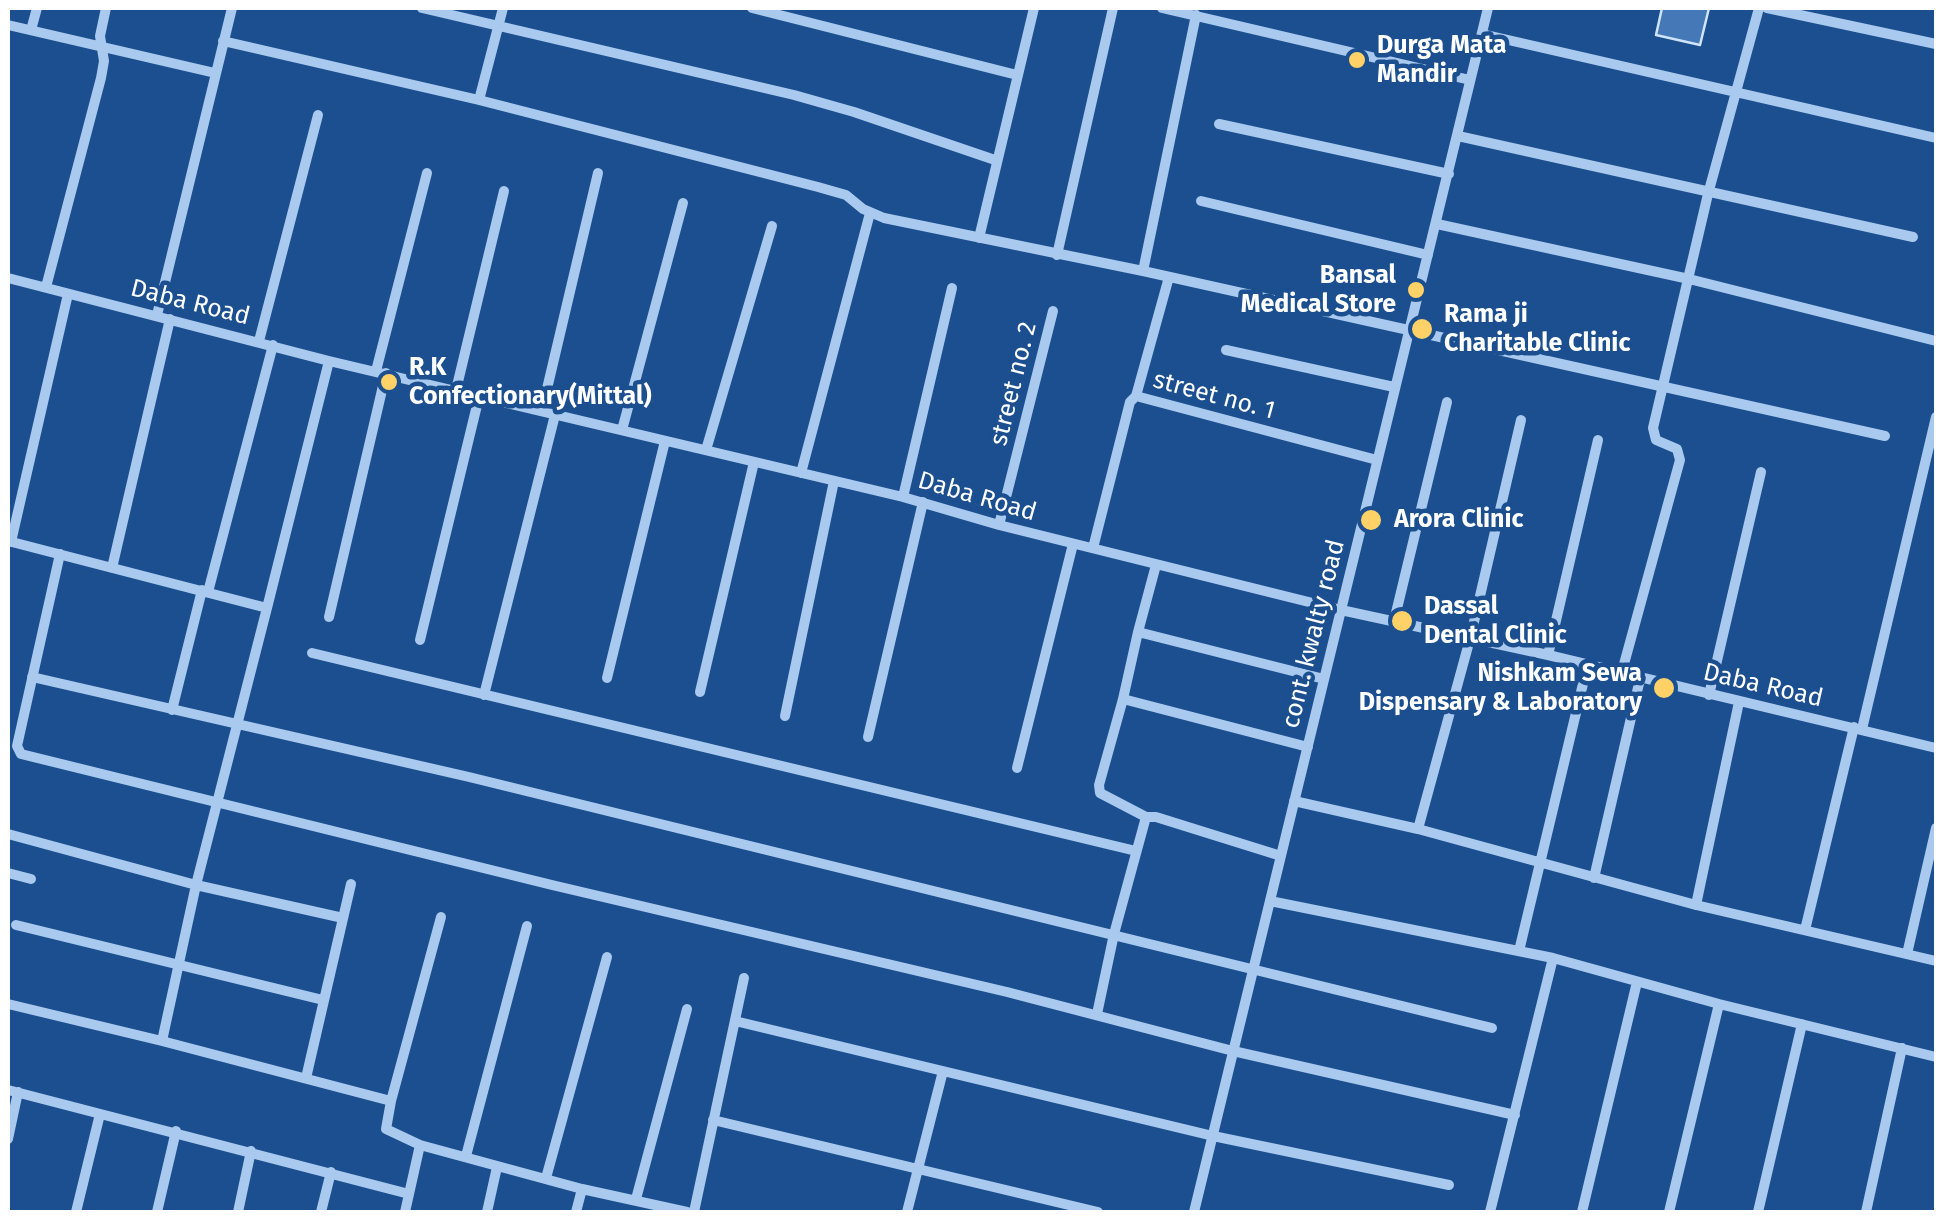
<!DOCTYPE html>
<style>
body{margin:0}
#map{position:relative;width:1944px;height:1220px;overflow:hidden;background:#1b4f8f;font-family:"Fira Sans",sans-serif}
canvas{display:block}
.frame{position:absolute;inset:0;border:10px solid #fff;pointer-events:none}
</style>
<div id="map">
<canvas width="1944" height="1220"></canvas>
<div class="frame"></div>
</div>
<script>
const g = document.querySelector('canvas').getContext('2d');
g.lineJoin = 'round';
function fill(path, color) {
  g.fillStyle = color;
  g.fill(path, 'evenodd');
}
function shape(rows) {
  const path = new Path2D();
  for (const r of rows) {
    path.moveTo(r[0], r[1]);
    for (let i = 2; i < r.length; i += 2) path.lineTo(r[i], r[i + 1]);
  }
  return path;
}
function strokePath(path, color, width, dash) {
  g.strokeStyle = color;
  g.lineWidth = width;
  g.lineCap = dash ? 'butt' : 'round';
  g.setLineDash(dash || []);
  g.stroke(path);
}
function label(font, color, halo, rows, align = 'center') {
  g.font = font + ' "Fira Sans",sans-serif';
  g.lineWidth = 9;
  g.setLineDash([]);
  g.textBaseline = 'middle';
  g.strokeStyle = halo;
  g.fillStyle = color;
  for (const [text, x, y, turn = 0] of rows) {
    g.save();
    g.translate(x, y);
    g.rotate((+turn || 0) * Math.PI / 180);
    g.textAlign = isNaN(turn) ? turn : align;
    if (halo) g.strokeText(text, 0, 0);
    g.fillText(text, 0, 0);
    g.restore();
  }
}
const building = shape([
 [1662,8,1709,8,1700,45,1656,35,1662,8]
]);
fill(building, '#4478b7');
strokePath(building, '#cfe3fa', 2.5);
strokePath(shape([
 [422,8,794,95,854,112,995,160],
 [752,8,1017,75],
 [1162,8,1470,80],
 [1767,8,1936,44],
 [8,25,215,73],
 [31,30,37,8],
 [1482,34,1936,138],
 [223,41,479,100,818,187,846,195,863,209,884,218,1143,271,1885,436],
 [479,100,503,8],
 [1219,124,1449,174],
 [1458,136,1913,237],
 [1201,201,1428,255],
 [1437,224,1689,279,1936,341],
 [979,238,1034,8],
 [1057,255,1113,8],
 [1143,271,1196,15],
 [8,278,329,361,903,497,999,525,1341,610,1548,655,1936,748],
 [46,287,101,78,104,61,100,36,106,8],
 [157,315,232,8],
 [259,341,318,115],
 [1226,350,1394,387],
 [376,371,427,173],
 [456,390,504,191],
 [1136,396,1169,277],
 [542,410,598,173],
 [622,430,683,203],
 [706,450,772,226],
 [801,473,870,213],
 [903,497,952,288],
 [999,525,1053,311],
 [8,541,267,608,196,885,162,1041,8,1004],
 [11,542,68,294],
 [1093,548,1130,402,1136,396,1377,460],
 [60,554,17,746,21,754,552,885,1007,992,1233,1051,1515,1115],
 [1156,565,1138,632,1324,679],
 [112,568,170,319],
 [208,592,273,345],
 [267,608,329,361],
 [329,617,386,373],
 [1394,621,1447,402],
 [1138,632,1123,699,1308,747],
 [420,640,479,397],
 [312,653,1136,851],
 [1548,655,1598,440],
 [1621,675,1680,460,1677,449,1656,440,1653,428,1708,194,1759,8],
 [32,677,469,777,1492,1028],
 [607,678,665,441],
 [700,692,754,462],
 [484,695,555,415],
 [1709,695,1761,472],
 [1123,699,1099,785,1100,793,1146,817,1156,817,1281,856],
 [172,710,202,590],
 [785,716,834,481],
 [1862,729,1936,417],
 [868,737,923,502],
 [1017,768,1073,544],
 [1294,801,1418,829,1696,905,1936,961],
 [1418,829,1470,639,1521,420],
 [8,834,196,885,343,918],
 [8,873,31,879],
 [1594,878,1640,679],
 [1270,901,1553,958,1719,1004,1936,1057],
 [1696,905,1739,702],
 [16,925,323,1000],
 [1805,930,1854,727],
 [1519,951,1587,667],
 [1907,954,1936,828],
 [1097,1014,1114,934,1146,817],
 [735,1021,1213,1136,1449,1185],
 [162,1041,391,1101,386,1129,420,1145,582,1189,687,1212],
 [306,1078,351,884],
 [8,1090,409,1194],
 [391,1101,441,917],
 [713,1120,1098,1212],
 [8,1139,18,1092],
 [466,1156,527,926],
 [546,1178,607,957],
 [636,1199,687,1009],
 [76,1212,100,1114],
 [157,1212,176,1131],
 [238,1212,251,1151],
 [321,1212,331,1172],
 [405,1212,420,1145],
 [487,1212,497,1167],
 [576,1212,582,1189],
 [694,1212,744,978],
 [907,1212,943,1071],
 [1194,1212,1488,8],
 [1490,1212,1553,958],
 [1582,1212,1637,982],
 [1669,1212,1719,1004],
 [1758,1212,1802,1024],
 [1866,1212,1902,1048]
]), '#a9c9ee', 10);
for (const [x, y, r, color] of [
 [1357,60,10,"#ffd166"],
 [1416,290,10,"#ffd166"],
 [1422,329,12,"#ffd166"],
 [389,382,10,"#ffd166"],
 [1371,520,12,"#ffd166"],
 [1402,621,12,"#ffd166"],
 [1664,688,12,"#ffd166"]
]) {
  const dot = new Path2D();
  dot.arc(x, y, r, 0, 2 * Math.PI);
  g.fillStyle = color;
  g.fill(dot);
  strokePath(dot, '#1b4f8f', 4);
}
label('bold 25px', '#fff', '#1b4f8f', [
 ["Durga Mata",1377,46],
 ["Mandir",1377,75],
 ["Bansal",1396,276,"right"],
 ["Medical Store",1396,305,"right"],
 ["Rama ji",1444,315],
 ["Charitable Clinic",1444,344],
 ["R.K",409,368],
 ["Confectionary(Mittal)",409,397],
 ["Arora Clinic",1394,520],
 ["Dassal",1424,607],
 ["Dental Clinic",1424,636],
 ["Nishkam Sewa",1642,674,"right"],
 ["Dispensary & Laboratory",1642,703,"right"]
], 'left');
label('25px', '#fff', '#1b4f8f', [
 ["Daba Road",190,303,14],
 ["street no. 2",1014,384,-76],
 ["street no. 1",1214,396,15],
 ["Daba Road",977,497,16],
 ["cont. kwalty road",1314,634,-76],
 ["Daba Road",1763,686,13]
]);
</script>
